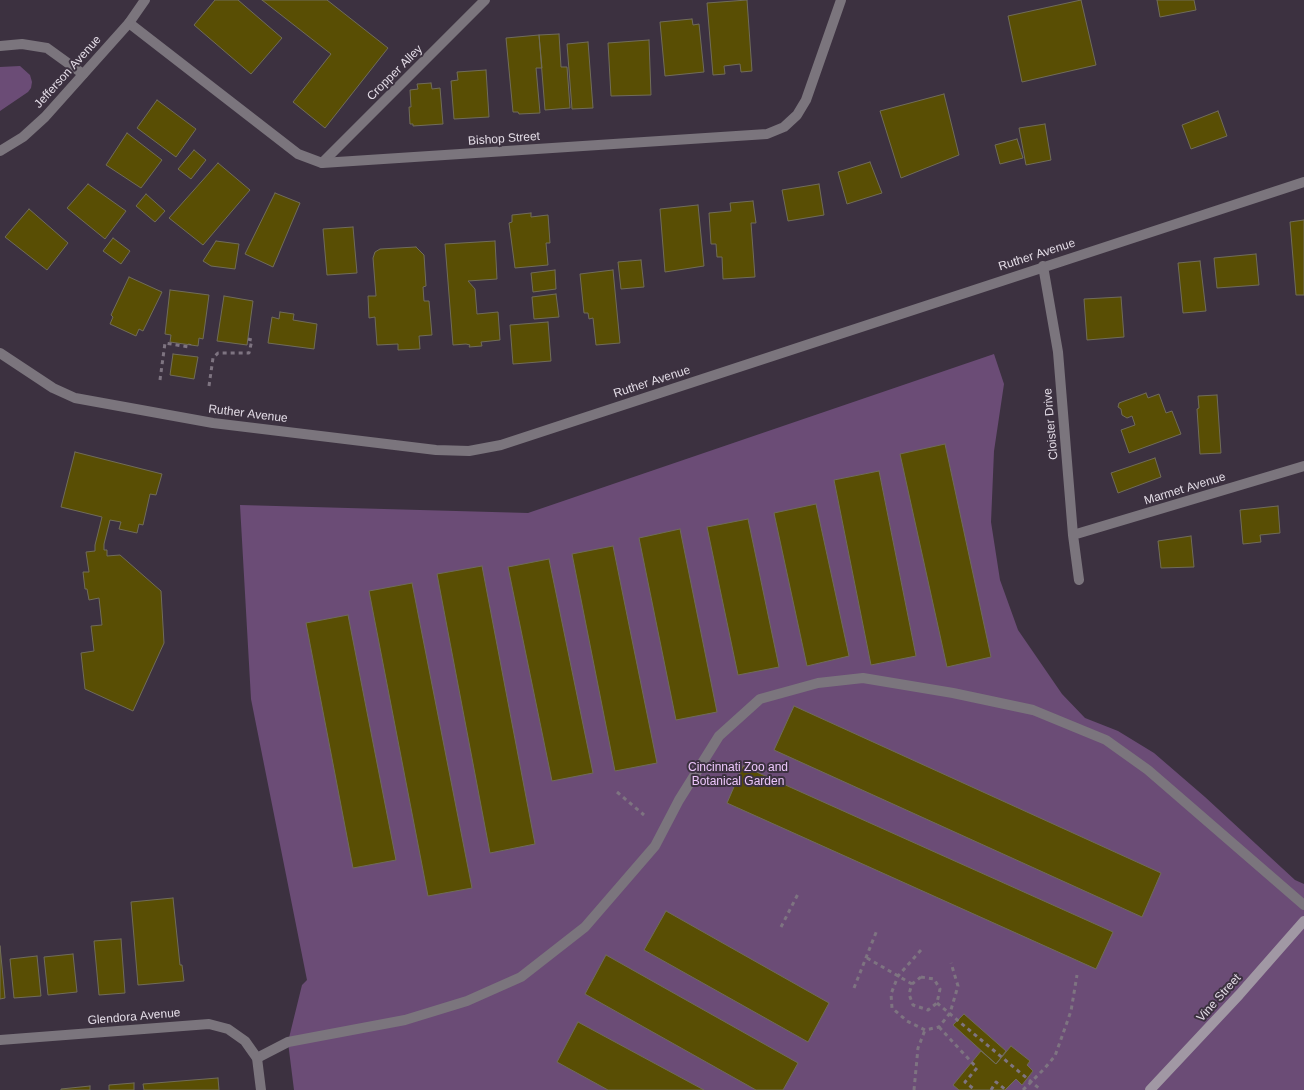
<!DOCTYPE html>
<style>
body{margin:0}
canvas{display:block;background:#3c3140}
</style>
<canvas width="1304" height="1090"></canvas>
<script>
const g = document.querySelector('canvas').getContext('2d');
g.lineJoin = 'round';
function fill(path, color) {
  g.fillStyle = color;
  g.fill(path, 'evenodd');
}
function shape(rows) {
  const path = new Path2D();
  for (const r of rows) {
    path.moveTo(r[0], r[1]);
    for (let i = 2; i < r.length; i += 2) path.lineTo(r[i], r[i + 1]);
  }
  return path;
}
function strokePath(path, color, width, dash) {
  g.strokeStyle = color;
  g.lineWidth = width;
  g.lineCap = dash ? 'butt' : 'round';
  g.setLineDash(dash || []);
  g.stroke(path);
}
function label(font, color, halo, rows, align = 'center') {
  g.font = font + ' Arial,sans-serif';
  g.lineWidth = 4;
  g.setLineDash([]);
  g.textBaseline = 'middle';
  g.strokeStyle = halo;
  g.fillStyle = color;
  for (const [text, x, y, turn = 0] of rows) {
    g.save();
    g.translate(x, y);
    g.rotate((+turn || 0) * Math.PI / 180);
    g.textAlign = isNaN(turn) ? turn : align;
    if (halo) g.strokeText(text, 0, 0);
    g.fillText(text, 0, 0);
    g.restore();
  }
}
fill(shape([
 [20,66,30,75,32,82,31,88,28,92,0,111,0,67],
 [994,354,1004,384,994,451,991,522,1000,580,1018,630,1062,694,1085,718,1118,731,1154,753,1205,797,1295,880,1304,884,1304,1090,294,1090,288,1042,302,985,307,980,251,699,240,505,528,513]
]), '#6b4c76');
const building = shape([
 [215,0,238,0,282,38,251,74,194,25,215,0],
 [262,0,327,0,388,48,325,128,293,102,331,54,262,0],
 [747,0,752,71,741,72,740,64,724,66,725,74,713,75,707,3,747,0],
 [1081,0,1096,65,1022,82,1008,16,1081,0],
 [1157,0,1194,0,1196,10,1160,17,1157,0],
 [692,19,693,25,699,24,704,72,665,76,660,22,692,19],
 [559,34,561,67,567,67,570,108,545,110,539,35,559,34],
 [539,35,542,68,536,68,540,113,519,114,518,112,513,112,506,38,539,35],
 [649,40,651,95,611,96,608,43,649,40],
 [588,42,593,108,572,109,567,44,588,42],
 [486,70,489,117,454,119,451,81,458,80,457,72,486,70],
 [431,83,432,89,440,88,443,124,413,126,413,124,410,124,409,107,411,107,410,90,418,89,417,84,431,83],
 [944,94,959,155,901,178,880,111,944,94],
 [157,100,196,129,176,157,137,128,157,100],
 [1218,111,1227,136,1191,149,1182,125,1218,111],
 [1045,124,1051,160,1026,165,1019,128,1045,124],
 [127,133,162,160,141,188,106,165,127,133],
 [1017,139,1023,158,1000,164,995,145,1017,139],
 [194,150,206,160,191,179,178,169,194,150],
 [870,162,882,193,847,204,838,172,870,162],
 [218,163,250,190,203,245,169,218,218,163],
 [88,184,126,211,105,239,67,208,88,184],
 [819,184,824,215,788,221,782,190,819,184],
 [275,193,300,203,273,267,245,254,275,193],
 [146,194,165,211,155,222,136,206,146,194],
 [753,201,756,223,751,223,755,277,723,279,722,257,717,257,716,244,711,244,709,213,731,211,730,203,753,201],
 [698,205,704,266,665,272,660,209,698,205],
 [29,209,68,243,47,270,5,237,29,209],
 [531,213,531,217,548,215,550,243,546,243,548,265,515,268,509,223,512,222,512,215,531,213],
 [1304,220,1304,295,1296,295,1290,222,1304,220],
 [353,227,357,273,327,275,323,229,353,227],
 [113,238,130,251,121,264,103,251,113,238],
 [216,241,239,244,235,269,211,266,203,261,216,241],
 [495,241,497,279,468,281,475,289,477,314,498,312,500,340,481,342,482,346,469,347,470,345,466,344,453,345,445,244,495,241],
 [416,247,424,255,426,286,423,287,424,301,429,301,432,335,419,336,420,349,398,350,398,344,377,345,375,317,369,318,368,296,376,296,373,258,375,252,380,249,416,247],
 [1256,254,1259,285,1217,288,1214,258,1256,254],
 [641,260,644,287,621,289,618,262,641,260],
 [1200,261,1206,311,1183,313,1178,263,1200,261],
 [555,270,556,289,533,292,531,273,555,270],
 [613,270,620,343,596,345,593,318,589,319,588,313,584,313,580,274,613,270],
 [129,277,162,292,143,331,139,329,136,336,110,324,113,317,111,315,129,277],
 [170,290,209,295,203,339,199,338,198,346,170,342,171,335,165,334,170,290],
 [556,294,559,317,534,319,532,297,556,294],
 [224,296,253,301,247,345,217,341,224,296],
 [1121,297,1124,337,1087,340,1084,299,1121,297],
 [280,312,294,314,293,320,317,324,314,349,268,343,272,317,279,319,280,312],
 [548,322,551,361,513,364,510,325,548,322],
 [173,354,198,357,194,379,170,375,173,354],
 [1146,393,1148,398,1159,394,1166,413,1172,411,1181,434,1129,453,1121,430,1135,425,1132,416,1127,418,1122,415,1121,409,1118,407,1119,403,1146,393],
 [1217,395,1221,453,1200,454,1197,409,1199,408,1198,396,1217,395],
 [945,444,991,657,947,667,900,454,945,444],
 [75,452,162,474,156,495,150,494,143,525,139,524,137,533,119,529,121,522,110,520,104,544,104,550,107,550,107,556,120,555,161,591,164,643,133,711,85,689,81,653,94,651,91,626,102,625,99,598,89,600,87,589,85,589,83,572,89,572,86,552,95,551,95,545,102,517,61,507,75,452],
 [1155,458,1161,477,1118,493,1111,473,1155,458],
 [879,471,916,656,871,665,834,480,879,471],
 [816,504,849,656,807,666,774,513,816,504],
 [1278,506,1280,533,1260,535,1261,542,1243,544,1240,510,1278,506],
 [748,519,779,667,738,675,707,527,748,519],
 [680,529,717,712,676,720,639,538,680,529],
 [1191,536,1194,567,1161,568,1158,541,1191,536],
 [613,546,657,763,615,771,572,554,613,546],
 [549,559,593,773,552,781,508,567,549,559],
 [482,566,535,844,490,853,437,574,482,566],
 [412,583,472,888,428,896,369,591,412,583],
 [348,615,396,860,353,868,306,623,348,615],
 [794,706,1161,873,1142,917,774,750,794,706],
 [743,766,1113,932,1096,969,727,803,743,766],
 [173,898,180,965,182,965,184,981,138,985,131,902,173,898],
 [666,911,829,1003,808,1042,644,950,666,911],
 [121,939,125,993,99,995,94,941,121,939],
 [0,946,5,998,0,999,0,946],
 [73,954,77,992,48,995,44,957,73,954],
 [606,955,798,1063,783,1090,756,1090,585,994,606,955],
 [37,956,41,996,14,998,10,959,37,956],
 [964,1014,1006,1051,996,1064,953,1025,964,1014],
 [578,1022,704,1090,608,1090,557,1062,578,1022],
 [1011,1046,1030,1061,1027,1065,1033,1071,1022,1085,1016,1079,1005,1090,959,1090,953,1085,981,1051,996,1064,1011,1046],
 [218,1078,219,1090,144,1090,143,1084,218,1078],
 [134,1083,134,1090,109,1090,109,1085,134,1083],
 [90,1086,90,1090,61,1090,61,1089,90,1086]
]);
fill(building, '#594e04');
strokePath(building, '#706c59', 1);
strokePath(shape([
 [160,380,165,343,189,347,190,344],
 [209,386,213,358,218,353,249,353,252,340,248,339],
 [617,792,644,815],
 [781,927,799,892],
 [921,950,898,976,891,994,892,1008,907,1021,925,1030,939,1027,950,1013,958,986,951,963],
 [867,958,912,984],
 [921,977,934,979,940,989,937,1003,928,1010,913,1005,909,994,912,984,921,977],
 [854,988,877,930],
 [937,1003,1041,1090],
 [939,1027,977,1068,965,1082,975,1090],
 [914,1090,918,1048,925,1030],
 [991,1090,996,1082,1006,1090],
 [1023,1090,1044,1069,1055,1056,1071,1011,1077,975]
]), '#7e7481', 3, [4, 4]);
strokePath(shape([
 [322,163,485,0],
 [257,1058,288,1042,405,1020,467,1001,521,977,585,927,655,846,679,800,719,736,760,699,818,683,863,678,953,693,1033,710,1106,740,1148,770,1304,905]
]), '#7b757d', 10);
strokePath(shape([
 [129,23,298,154,322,163,767,134,784,127,797,115,806,100,841,0],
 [0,46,22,44,47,48,83,74],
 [1043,266,1058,352,1073,535,1079,580],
 [0,353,53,388,75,398,213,423,436,450,469,451,501,445,1304,182],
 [1073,535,1304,466],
 [0,1040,209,1024,228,1029,245,1041,257,1058,261,1090]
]), '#7b757d', 10);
strokePath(shape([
 [0,151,23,137,45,117,129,23,145,0]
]), '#7b757d', 10);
strokePath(shape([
 [1150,1090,1239,995,1304,921]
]), '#a198a4', 10);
label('12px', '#e3dce6', '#3c3140', [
 ["Jefferson Avenue",68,72,-48],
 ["Cropper Alley",395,73,-45],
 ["Bishop Street",504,139,-4],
 ["Ruther Avenue",1037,255,-18],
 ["Ruther Avenue",652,382,-18],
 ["Ruther Avenue",248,414,7],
 ["Cloister Drive",1051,424,-95],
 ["Marmet Avenue",1185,489,-17],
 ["Vine Street",1219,998,-48],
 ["Glendora Avenue",134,1017,-5]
]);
label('12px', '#ecc6fa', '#3c3140', [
 ["Cincinnati Zoo and",738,768],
 ["Botanical Garden",738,782]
]);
</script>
